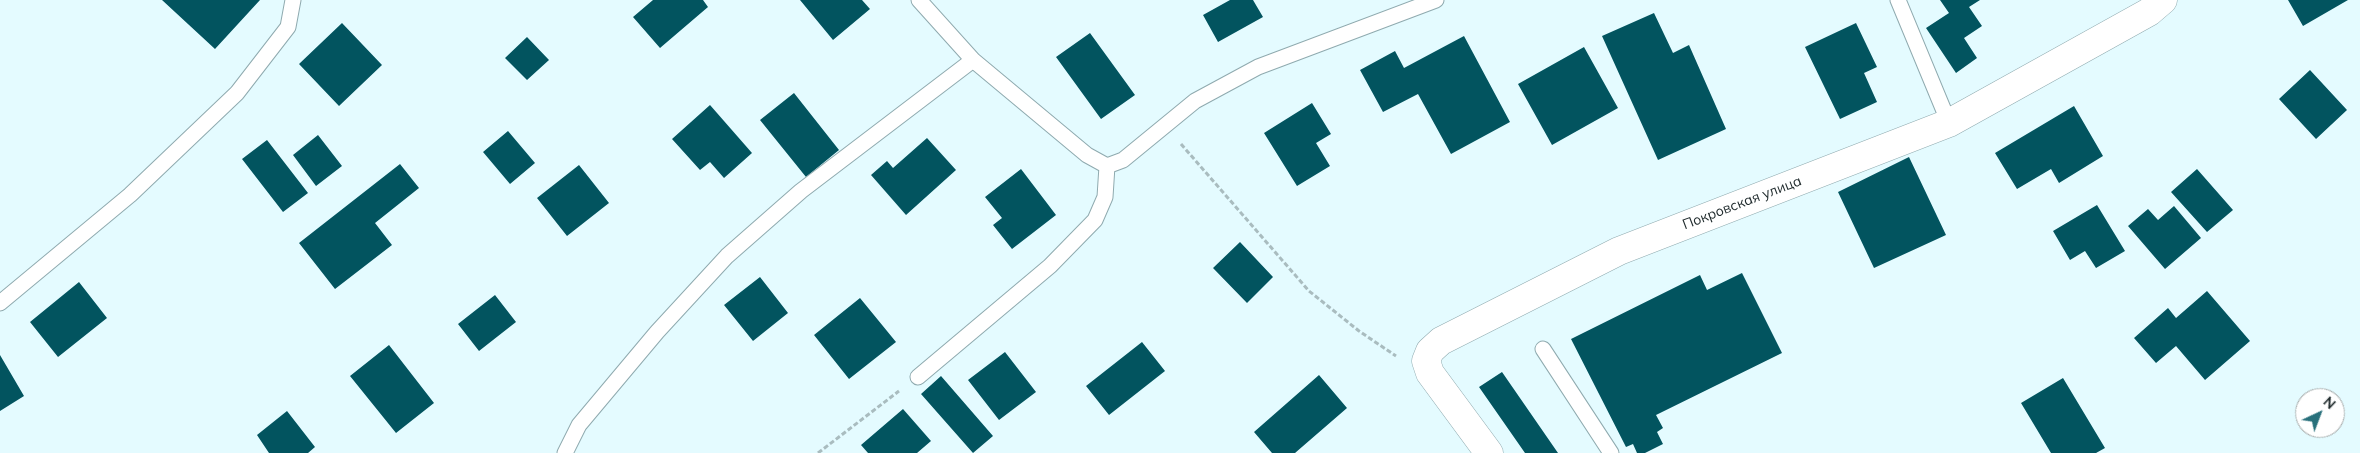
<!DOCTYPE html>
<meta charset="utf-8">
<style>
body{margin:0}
#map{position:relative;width:2360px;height:453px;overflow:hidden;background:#e4fbff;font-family:Mulish,sans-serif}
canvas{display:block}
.north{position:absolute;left:2295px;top:388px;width:50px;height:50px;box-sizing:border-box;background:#fff;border:1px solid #a6abab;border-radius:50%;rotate:43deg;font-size:14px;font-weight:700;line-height:20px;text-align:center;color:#212c2e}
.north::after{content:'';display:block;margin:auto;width:18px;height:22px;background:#28707b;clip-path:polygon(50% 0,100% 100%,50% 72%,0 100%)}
</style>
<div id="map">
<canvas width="2360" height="453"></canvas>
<div class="north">N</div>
</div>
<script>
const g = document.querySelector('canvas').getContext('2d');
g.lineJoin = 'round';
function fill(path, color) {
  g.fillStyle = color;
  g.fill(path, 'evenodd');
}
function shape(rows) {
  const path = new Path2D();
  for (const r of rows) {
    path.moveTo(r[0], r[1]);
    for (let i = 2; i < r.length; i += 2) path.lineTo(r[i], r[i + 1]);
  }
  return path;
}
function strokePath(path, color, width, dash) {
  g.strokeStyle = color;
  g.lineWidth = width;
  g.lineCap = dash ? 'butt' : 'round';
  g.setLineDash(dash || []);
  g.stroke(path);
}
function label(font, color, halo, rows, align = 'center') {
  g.font = font + ' Mulish,sans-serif';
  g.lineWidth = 5;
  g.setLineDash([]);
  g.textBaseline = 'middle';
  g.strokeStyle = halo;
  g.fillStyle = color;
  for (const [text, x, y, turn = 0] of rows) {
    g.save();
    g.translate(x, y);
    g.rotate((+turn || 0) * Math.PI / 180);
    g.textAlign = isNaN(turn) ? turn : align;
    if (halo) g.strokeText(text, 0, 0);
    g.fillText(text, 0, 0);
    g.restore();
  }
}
fill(shape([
 [162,0,260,0,215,49],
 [653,0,703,0,708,7,660,48,633,17],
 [800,0,862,0,870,9,833,40],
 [1230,0,1253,0,1263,17,1218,42,1203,15],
 [1940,0,1980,0,1969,7,1982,26,1964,38,1977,58,1956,73,1926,28,1949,13],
 [2288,0,2348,0,2303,26],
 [1654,13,1673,53,1689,45,1726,129,1658,160,1602,36],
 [342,23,382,65,339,106,299,64],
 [1856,23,1877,67,1864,73,1877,102,1840,119,1805,47],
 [1090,33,1135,95,1101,119,1056,57],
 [1464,36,1510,122,1451,154,1418,94,1383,112,1360,70,1395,51,1404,68],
 [527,37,549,60,527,80,505,58],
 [1584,47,1618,108,1552,145,1518,84],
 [2310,70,2347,110,2316,139,2279,99],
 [794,93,839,150,806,177,760,120],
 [1312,103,1331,134,1316,143,1330,166,1297,186,1264,133],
 [710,105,752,153,724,178,710,162,700,170,672,139],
 [2074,106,2103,156,2059,183,2051,169,2017,189,1995,153],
 [508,131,535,163,510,184,483,152],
 [318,135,342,166,316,186,293,155],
 [927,138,956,170,906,215,871,175,887,161,893,168],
 [267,140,308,193,283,212,242,159],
 [1909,157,1946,235,1874,268,1838,192],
 [400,164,419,188,375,223,392,245,335,289,299,243],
 [579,165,609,203,567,236,537,198],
 [1021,169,1056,215,1012,249,993,225,1002,218,985,197],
 [2197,169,2233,210,2207,232,2171,192],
 [2097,205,2125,251,2096,268,2085,251,2070,260,2053,231],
 [2174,206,2201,238,2165,269,2128,226,2148,209,2158,220],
 [1240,242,1273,277,1247,303,1213,268],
 [1742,273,1782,353,1656,415,1663,428,1657,432,1663,444,1645,453,1637,453,1633,444,1626,447,1571,339,1700,275,1707,290],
 [760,277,788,313,753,341,724,305],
 [79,282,107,318,58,357,30,322],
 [2207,291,2250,341,2205,380,2176,346,2156,363,2134,338,2168,308,2176,318],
 [495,295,516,322,479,351,458,324],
 [860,298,896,342,849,379,814,335],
 [1142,342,1165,371,1109,415,1086,386],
 [389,345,434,403,396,433,350,376],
 [1005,352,1036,392,999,420,968,380],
 [0,355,24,396,0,411],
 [1502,372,1558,453,1525,453,1479,387],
 [1319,375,1347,408,1295,453,1272,453,1254,432],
 [941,376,993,436,973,453,921,394],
 [2063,378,2105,448,2096,453,2051,453,2021,403],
 [903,409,931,441,917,453,868,453,861,445],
 [287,411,315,447,308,453,269,453,257,435]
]), '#02545f');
const lane = shape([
 [919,0,973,60,1087,155,1107,166],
 [1898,0,1949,123],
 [1107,166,1123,160,1195,101,1258,67,1436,0],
 [0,303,130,195,237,93,288,27,293,0],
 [1543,349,1611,453],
 [918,377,1050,266,1095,220,1105,197,1107,166],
 [565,453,579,425,657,332,727,256,801,191,973,60]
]);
const street = shape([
 [1489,453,1430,373,1426,361,1430,351,1441,341,1619,251,1949,123,2149,12,2163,0]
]);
strokePath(lane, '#8faaaf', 17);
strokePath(street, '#8faaaf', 29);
strokePath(shape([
 [1181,144,1309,291,1359,331,1396,356],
 [818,453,899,391]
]), '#a9bcbf', 3, [5, 2.5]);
strokePath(lane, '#fff', 15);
strokePath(street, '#fff', 28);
label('14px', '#212c2e', '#fff', [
 ["Покровская улица",1742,203,-21]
]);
</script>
